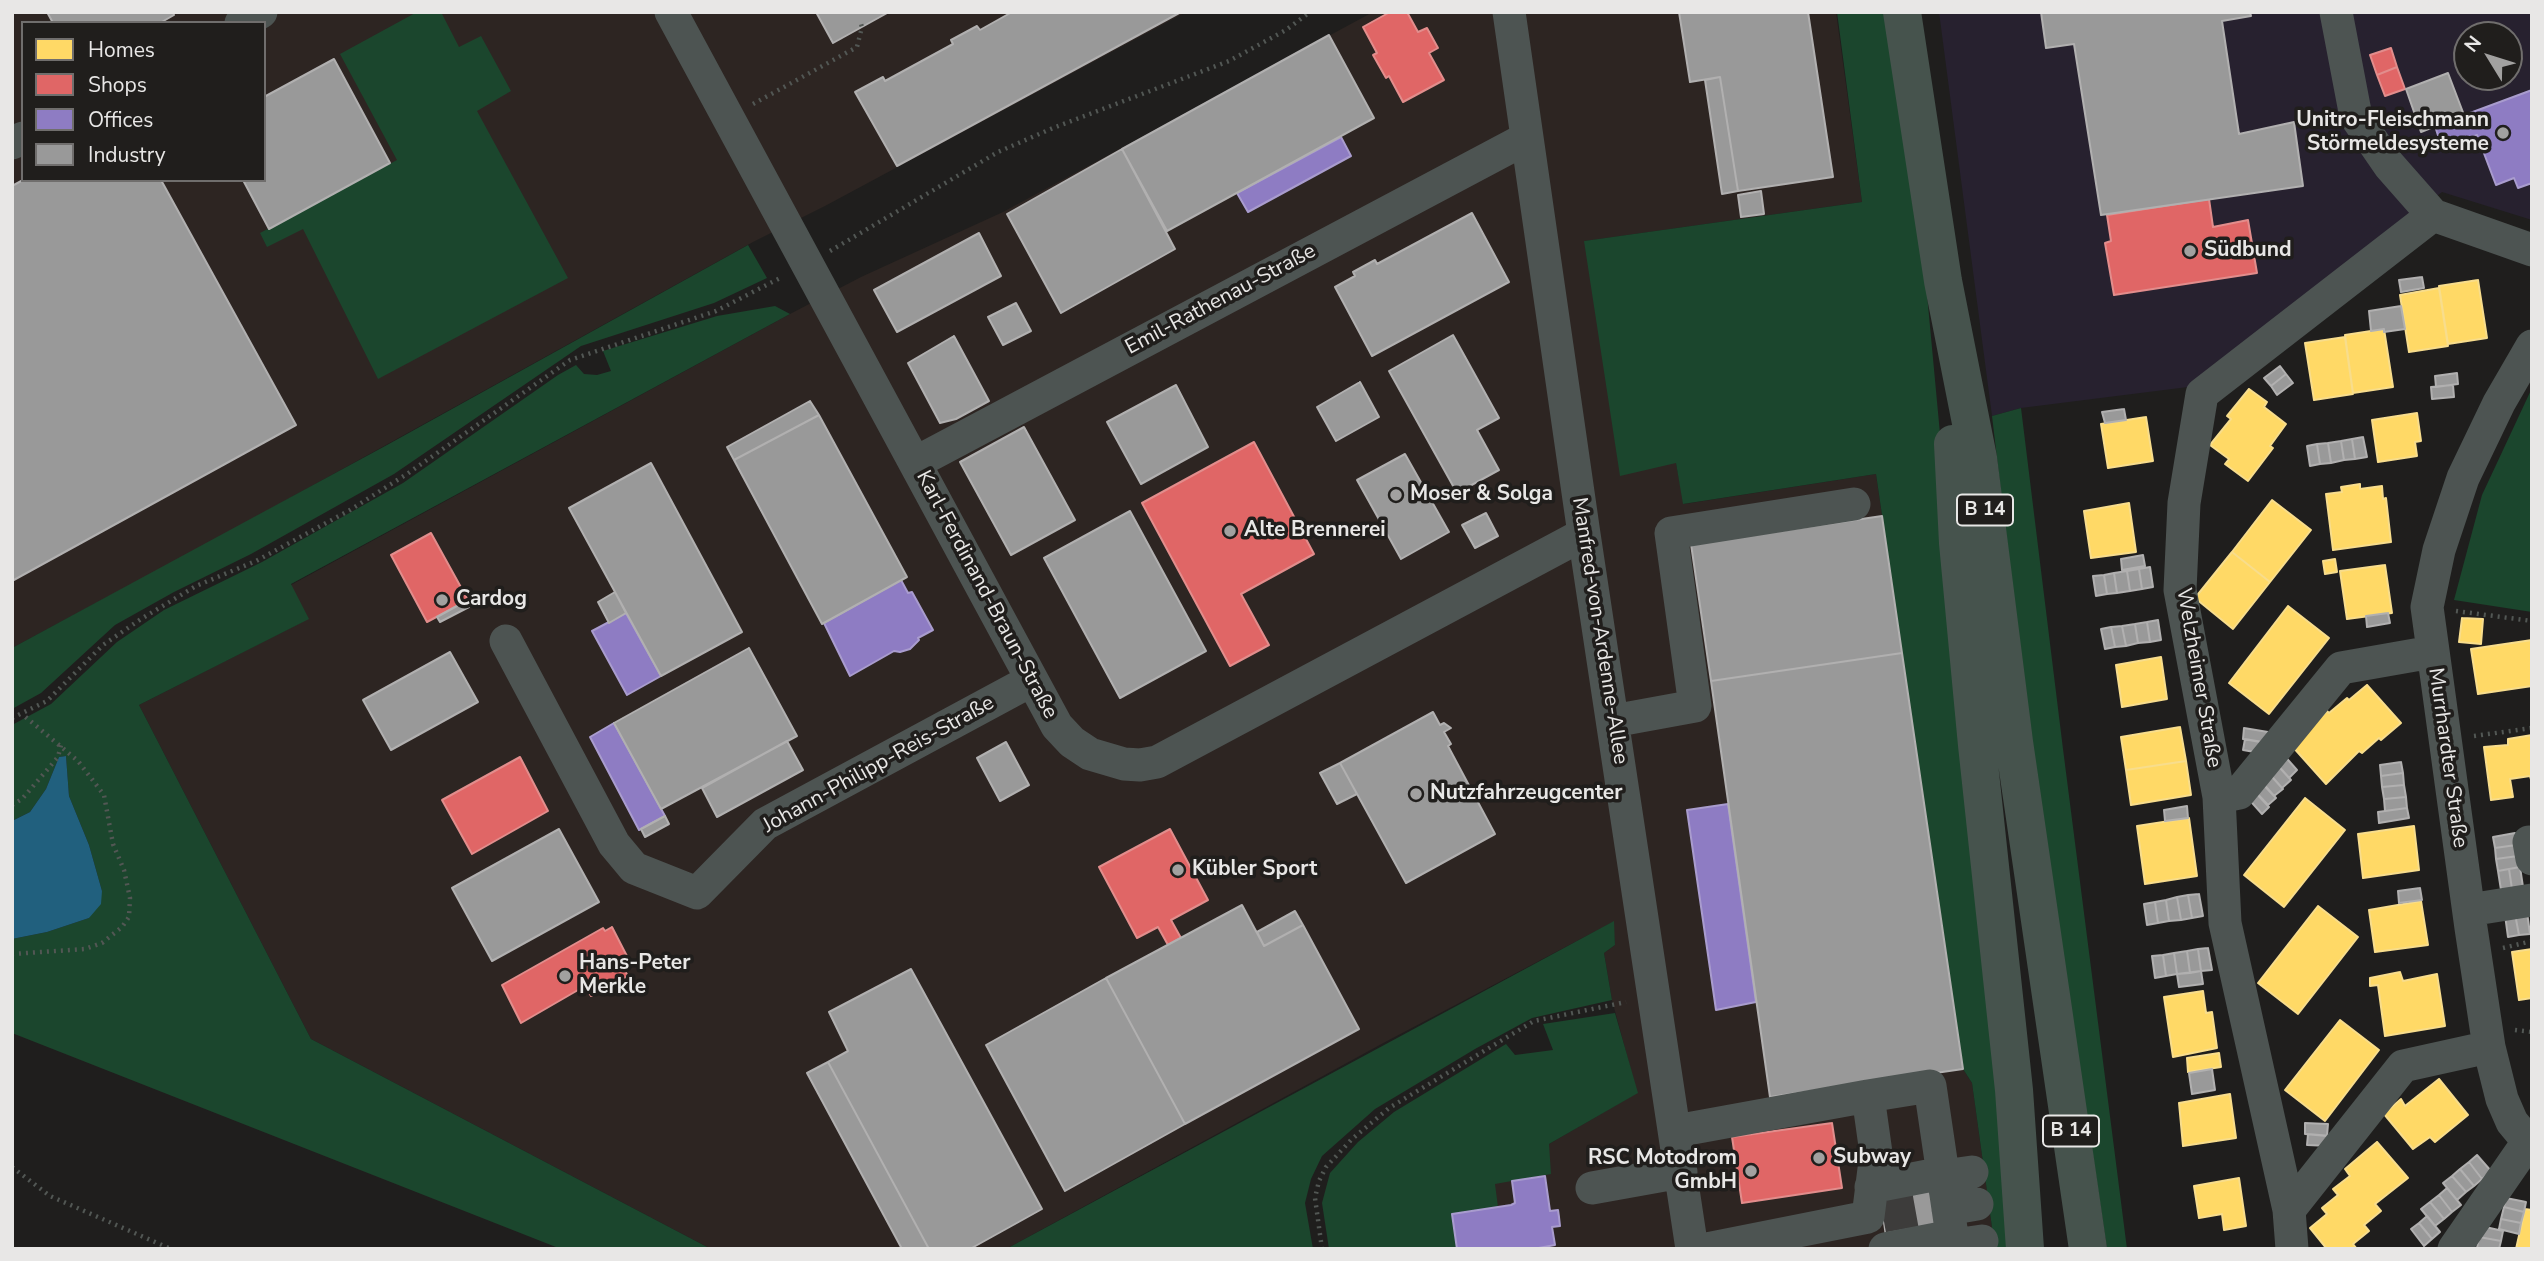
<!DOCTYPE html>
<meta charset="utf-8">
<style>
body{margin:0}
#map{position:relative;width:2544px;height:1261px;overflow:hidden;background:#1f1e1d;font-family:"Nunito Sans",sans-serif}
canvas{display:block}
.frame{position:absolute;inset:0;border:14px solid #e8e7e6;pointer-events:none}
.legend{position:absolute;left:21px;top:21px;width:245px;height:161px;box-sizing:border-box;background:#201e1c;border:2px solid #706e6d;margin:0;padding:9px 12px;list-style:none;font-size:21px;color:#e8e7e6}
.legend li{display:flex;align-items:center;gap:14px;height:35px}
.legend b{width:35px;border:2px solid #706e6d}
.north{position:absolute;left:2453px;top:21px;width:70px;height:70px;box-sizing:border-box;background:#201e1c;border:2px solid #706e6d;border-radius:50%;rotate:308deg;font-size:19px;font-weight:700;line-height:28px;text-align:center;color:#e8e7e6}
.north::after{content:'';display:block;margin:auto;width:24px;height:32px;background:#a2a1a0;clip-path:polygon(50% 0,100% 100%,50% 72%,0 100%)}
</style>
<div id="map">
<canvas width="2544" height="1261"></canvas>
<div class="frame"></div>
<ul class="legend">
<li><b style="height:19px;background:#ffd966"></b>Homes</li>
<li><b style="height:19px;background:#e06666"></b>Shops</li>
<li><b style="height:19px;background:#8e7cc3"></b>Offices</li>
<li><b style="height:19px;background:#999"></b>Industry</li>
</ul>
<div class="north">N</div>
</div>
<script>
const g = document.querySelector('canvas').getContext('2d');
g.lineJoin = 'round';
function fill(path, color) {
  g.fillStyle = color;
  g.fill(path, 'evenodd');
}
function shape(rows) {
  const path = new Path2D();
  for (const r of rows) {
    path.moveTo(r[0], r[1]);
    for (let i = 2; i < r.length; i += 2) path.lineTo(r[i], r[i + 1]);
  }
  return path;
}
function strokePath(path, color, width, dash) {
  g.strokeStyle = color;
  g.lineWidth = width;
  g.lineCap = dash ? 'butt' : 'round';
  g.setLineDash(dash || []);
  g.stroke(path);
}
function label(font, color, halo, rows, align = 'center') {
  g.font = font + ' "Nunito Sans",sans-serif';
  g.lineWidth = 7;
  g.setLineDash([]);
  g.textBaseline = 'middle';
  g.strokeStyle = halo;
  g.fillStyle = color;
  for (const [text, x, y, turn = 0] of rows) {
    g.save();
    g.translate(x, y);
    g.rotate((+turn || 0) * Math.PI / 180);
    g.textAlign = isNaN(turn) ? turn : align;
    if (halo) g.strokeText(text, 0, 0);
    g.fillText(text, 0, 0);
    g.restore();
  }
}
fill(shape([
 [1939,12,2532,12,2532,220,2442,192,2316,291,2188,387,2021,408,1992,416],
 [2467,35,2509,35,2509,77,2467,77]
]), '#27212f');
fill(shape([
 [12,12,1186,12,825,206,753,242,205,545,12,648],
 [23,23,264,23,264,180,23,180],
 [1373,12,1836,12,1862,202,1585,241,1676,463,1684,504,1876,474,1963,1069,1972,1083,1995,1249,1457,1249,1452,1214,1549,1144,1637,1093,1612,1000,1604,953,1615,945,1613,922,1387,1041,1006,1249,711,1249,311,1039,139,705,302,622,291,585,790,314,861,277,1003,212]
]), '#2d2522');
fill(shape([
 [417,12,441,12,459,47,481,36,511,91,477,111,568,278,378,379,303,229,267,247,260,233,397,160,340,54],
 [1837,12,1887,12,1924,262,2016,1249,1995,1249,1972,1083,1963,1069,1876,474,1683,504,1676,463,1620,476,1584,241,1862,202],
 [748,245,767,278,714,303,581,346,394,474,251,554,174,592,115,625,41,693,12,709,12,648,387,445],
 [775,306,790,314,291,584,309,619,139,705,311,1039,711,1249,561,1249,12,1033,12,939,47,932,89,918,102,891,89,845,69,796,66,756,59,757,46,789,30,812,12,821,12,725,51,704,117,642,164,610,262,562,403,483,558,375,576,365,584,374,597,375,611,371,603,351,717,316],
 [2532,388,2532,612,2454,600,2482,495],
 [2021,408,2063,749,2127,1249,2107,1249,2032,752,1992,416],
 [1614,921,1615,945,1604,953,1612,1000,1532,1018,1475,1049,1375,1109,1322,1156,1311,1179,1305,1203,1313,1249,1006,1249],
 [1615,1013,1638,1093,1549,1144,1551,1174,1495,1184,1498,1207,1452,1214,1457,1249,1329,1249,1322,1203,1330,1173,1358,1142,1394,1112,1506,1044,1515,1055,1553,1050,1543,1024]
]), '#1b462d');
fill(shape([
 [66,756,69,796,89,845,102,891,101,904,89,918,47,932,12,939,12,821,30,812,46,789,59,757]
]), '#21607e');
const homes = shape([
 [2478,280,2487,338,2448,344,2439,286,2478,280],
 [2439,288,2448,346,2409,352,2400,295,2439,288],
 [2384,329,2393,387,2353,393,2345,335,2384,329],
 [2345,337,2353,394,2314,400,2305,343,2345,337],
 [2249,389,2267,402,2264,407,2286,424,2270,446,2273,448,2248,481,2225,464,2229,459,2210,445,2231,419,2227,416,2249,389],
 [2417,413,2421,441,2415,442,2417,456,2378,462,2372,420,2417,413],
 [2146,417,2153,461,2108,468,2101,424,2146,417],
 [2360,484,2360,489,2382,486,2383,499,2386,498,2391,542,2333,550,2326,494,2342,492,2341,487,2360,484],
 [2272,500,2311,530,2270,582,2232,552,2272,500],
 [2129,503,2136,552,2091,558,2084,511,2129,503],
 [2232,552,2270,582,2233,629,2195,598,2232,552],
 [2335,559,2337,572,2325,574,2323,561,2335,559],
 [2385,565,2392,613,2347,619,2340,571,2385,565],
 [2288,606,2329,638,2269,714,2229,683,2288,606],
 [2462,618,2483,619,2481,644,2459,642,2462,618],
 [2532,640,2532,686,2478,694,2471,649,2532,640],
 [2161,657,2167,699,2122,707,2116,665,2161,657],
 [2367,685,2401,723,2381,740,2379,738,2362,753,2359,751,2326,784,2292,746,2327,711,2329,713,2347,698,2349,700,2367,685],
 [2180,727,2186,761,2126,770,2121,737,2180,727],
 [2532,735,2532,783,2530,776,2510,779,2513,797,2491,800,2484,747,2508,745,2508,739,2532,735],
 [2186,761,2191,795,2131,805,2126,770,2186,761],
 [2305,798,2345,830,2284,907,2244,875,2305,798],
 [2189,818,2197,876,2145,884,2137,826,2189,818],
 [2414,826,2419,870,2363,878,2358,834,2414,826],
 [2421,901,2428,945,2375,952,2369,910,2421,901],
 [2318,906,2358,937,2298,1014,2258,983,2318,906],
 [2532,949,2532,998,2519,1000,2512,952,2532,949],
 [2400,972,2403,981,2437,974,2445,1026,2385,1036,2378,985,2370,986,2370,978,2400,972],
 [2203,991,2206,1013,2212,1012,2217,1048,2173,1057,2164,997,2203,991],
 [2340,1020,2379,1050,2325,1121,2285,1090,2340,1020],
 [2219,1053,2221,1067,2188,1072,2187,1058,2219,1053],
 [2439,1079,2468,1115,2435,1142,2430,1137,2413,1149,2384,1114,2401,1099,2405,1106,2439,1079],
 [2230,1094,2236,1138,2183,1146,2179,1103,2230,1094],
 [2377,1142,2408,1178,2375,1204,2381,1211,2364,1225,2369,1231,2353,1244,2357,1249,2327,1249,2310,1228,2327,1214,2322,1208,2338,1195,2333,1189,2350,1176,2345,1169,2377,1142],
 [2239,1178,2246,1226,2224,1230,2222,1214,2199,1218,2194,1186,2239,1178],
 [2525,1209,2532,1210,2532,1249,2516,1249,2525,1209]
]);
fill(homes, '#ffd966');
strokePath(homes, '#f8dd8c', 2);
const shops = shape([
 [1390,12,1407,12,1418,32,1427,28,1438,48,1429,53,1444,80,1403,102,1389,76,1386,78,1373,55,1377,53,1363,27,1390,12],
 [2391,48,2397,67,2377,75,2370,55,2391,48],
 [2397,67,2405,89,2385,96,2377,75,2397,67],
 [2209,199,2213,227,2248,220,2257,273,2114,295,2105,243,2111,241,2107,215,2209,199],
 [1254,442,1314,554,1241,594,1269,645,1230,666,1142,503,1254,442],
 [431,533,468,600,427,622,391,555,431,533],
 [520,757,548,811,472,854,442,800,520,757],
 [1170,829,1208,900,1171,920,1181,938,1168,945,1158,927,1137,938,1099,867,1170,829],
 [612,927,630,962,622,966,628,976,591,996,585,986,521,1023,502,985,603,928,605,931,612,927],
 [1832,1123,1842,1188,1742,1203,1732,1137,1832,1123]
]);
fill(shops, '#e06666');
strokePath(shops, '#e28d8c', 2);
const offices = shape([
 [2532,90,2532,183,2518,188,2514,178,2496,185,2477,135,2442,148,2435,126,2532,90],
 [1341,137,1351,156,1248,212,1237,193,1341,137],
 [901,580,908,593,912,592,933,630,918,638,919,640,910,649,900,652,894,651,850,676,824,623,901,580],
 [626,613,661,676,627,695,592,631,626,613],
 [614,723,665,816,639,830,590,737,614,723],
 [1728,804,1756,1002,1716,1010,1687,810,1728,804],
 [1545,1176,1550,1211,1558,1210,1559,1217,1560,1226,1552,1227,1555,1245,1533,1249,1457,1249,1452,1214,1511,1205,1515,1203,1512,1181,1545,1176]
]);
fill(offices, '#8e7cc3');
strokePath(offices, '#a99cce', 2);
const industry = shape([
 [47,12,173,12,174,15,160,23,53,23,47,12],
 [816,12,889,12,833,43,816,12],
 [1012,12,1181,12,897,166,855,92,883,77,885,81,953,44,951,40,977,26,980,30,1012,12],
 [1679,12,1808,12,1833,177,1738,191,1720,77,1690,82,1679,12],
 [2041,12,2250,12,2251,16,2222,21,2239,134,2294,122,2303,186,2101,215,2074,44,2046,48,2041,12],
 [1329,35,1374,118,1167,231,1122,149,1329,35],
 [334,59,390,163,269,229,243,180,264,180,264,97,334,59],
 [2448,73,2464,115,2421,132,2406,89,2448,73],
 [1720,77,1738,191,1722,194,1705,80,1720,77],
 [1122,149,1175,249,1061,313,1007,214,1122,149],
 [23,180,161,180,296,425,12,581,12,186,23,180],
 [1761,191,1764,214,1741,217,1738,195,1761,191],
 [1472,213,1509,282,1372,356,1335,287,1355,276,1353,272,1375,260,1377,264,1472,213],
 [979,233,1001,276,897,332,874,290,979,233],
 [2422,277,2424,288,2401,292,2399,280,2422,277],
 [1016,303,1031,331,1003,345,988,317,1016,303],
 [2401,306,2405,329,2384,332,2384,329,2371,331,2369,311,2401,306],
 [1453,335,1499,418,1477,430,1499,470,1457,493,1389,371,1453,335],
 [954,336,989,401,956,419,940,423,908,363,954,336],
 [2280,366,2286,374,2271,386,2264,378,2280,366],
 [2457,373,2458,384,2436,387,2435,376,2457,373],
 [2286,374,2293,383,2277,395,2271,386,2286,374],
 [1360,382,1379,417,1336,441,1317,407,1360,382],
 [1176,385,1208,447,1141,484,1107,422,1176,385],
 [2453,385,2454,397,2432,399,2431,387,2453,385],
 [810,401,819,415,734,460,727,447,810,401],
 [2124,409,2126,420,2105,423,2102,412,2124,409],
 [819,415,907,577,822,624,734,460,819,415],
 [1024,427,1075,520,1011,555,960,462,1024,427],
 [2363,437,2367,457,2355,459,2352,439,2363,437],
 [2352,439,2355,459,2344,460,2341,441,2352,439],
 [2341,441,2344,460,2331,463,2328,443,2341,441],
 [2328,443,2331,463,2320,464,2317,444,2328,443],
 [2317,444,2320,464,2310,466,2307,446,2317,444],
 [1405,454,1449,532,1401,559,1357,480,1405,454],
 [651,463,742,632,661,676,569,508,651,463],
 [1130,511,1206,651,1120,698,1044,558,1130,511],
 [1486,513,1498,536,1475,548,1462,525,1486,513],
 [1882,516,1902,653,1711,681,1691,544,1882,516],
 [2143,555,2145,566,2122,570,2121,559,2143,555],
 [2150,567,2153,587,2142,589,2139,569,2150,567],
 [2139,569,2142,589,2130,591,2127,571,2139,569],
 [2127,571,2130,591,2117,593,2114,573,2127,571],
 [2114,573,2117,593,2107,594,2104,575,2114,573],
 [2104,575,2107,594,2096,596,2093,576,2104,575],
 [615,592,626,613,609,623,598,602,615,592],
 [466,601,469,607,440,622,437,617,466,601],
 [2388,613,2390,623,2367,627,2366,616,2388,613],
 [2158,620,2161,640,2150,642,2147,622,2158,620],
 [2147,622,2150,642,2138,643,2135,624,2147,622],
 [2135,624,2138,643,2126,646,2122,626,2135,624],
 [2122,626,2126,646,2115,647,2111,627,2122,626],
 [2111,627,2115,647,2105,649,2101,629,2111,627],
 [749,648,797,736,661,809,614,723,749,648],
 [450,652,478,702,391,750,363,700,450,652],
 [1902,653,1963,1069,1770,1097,1711,681,1902,653],
 [1433,712,1440,725,1444,723,1451,728,1444,732,1451,744,1448,746,1495,834,1406,883,1340,763,1433,712],
 [2244,728,2268,732,2266,743,2243,739,2244,728],
 [2245,739,2268,743,2266,754,2243,750,2245,739],
 [787,741,803,770,717,817,702,788,787,741],
 [1006,742,1029,785,1000,801,977,758,1006,742],
 [2281,752,2297,770,2289,778,2273,760,2281,752],
 [2274,761,2291,780,2282,788,2265,769,2274,761],
 [2401,762,2403,773,2381,776,2380,765,2401,762],
 [1340,763,1357,794,1337,804,1320,773,1340,763],
 [2267,771,2283,789,2274,796,2258,779,2267,771],
 [2403,773,2404,785,2382,787,2381,776,2403,773],
 [2260,780,2276,798,2268,805,2251,787,2260,780],
 [2404,785,2406,797,2384,799,2382,787,2404,785],
 [2253,790,2269,807,2262,814,2246,796,2253,790],
 [2406,797,2407,808,2385,811,2384,799,2406,797],
 [2187,806,2188,818,2165,821,2164,810,2187,806],
 [2407,808,2409,818,2379,823,2378,812,2407,808],
 [665,816,669,824,645,837,641,829,665,816],
 [559,829,599,902,492,961,452,888,559,829],
 [2515,833,2516,845,2495,848,2493,837,2515,833],
 [2516,845,2518,856,2496,859,2495,848,2516,845],
 [2518,856,2520,867,2498,871,2496,859,2518,856],
 [2520,867,2523,887,2512,889,2509,869,2520,867],
 [2509,869,2512,889,2501,890,2498,871,2509,869],
 [2420,888,2422,900,2399,903,2398,891,2420,888],
 [2199,894,2203,916,2192,918,2188,895,2199,894],
 [2188,895,2192,918,2181,920,2177,897,2188,895],
 [2177,897,2181,920,2169,921,2166,900,2177,897],
 [2166,900,2169,921,2158,923,2155,902,2166,900],
 [2155,902,2158,923,2147,925,2144,904,2155,902],
 [1242,905,1264,946,1303,925,1359,1029,1185,1124,1106,978,1242,905],
 [1295,911,1303,925,1264,946,1257,932,1295,911],
 [2527,912,2530,934,2519,935,2515,914,2527,912],
 [2515,914,2519,935,2508,937,2505,915,2515,914],
 [2208,948,2212,970,2201,971,2198,949,2208,948],
 [2198,949,2201,971,2190,973,2187,951,2198,949],
 [2187,951,2190,973,2177,974,2174,953,2187,951],
 [2174,953,2177,974,2166,976,2163,955,2174,953],
 [2163,955,2166,976,2155,978,2152,956,2163,955],
 [911,969,1042,1209,970,1249,929,1249,828,1062,848,1051,829,1012,911,969],
 [2201,971,2203,984,2179,987,2177,974,2201,971],
 [1106,978,1185,1124,1065,1191,986,1045,1106,978],
 [828,1062,929,1249,902,1249,807,1073,828,1062],
 [2212,1069,2215,1090,2192,1094,2189,1073,2212,1069],
 [2305,1123,2328,1124,2327,1136,2305,1134,2305,1123],
 [2308,1134,2331,1136,2330,1146,2307,1145,2308,1134],
 [2477,1155,2491,1171,2482,1179,2469,1162,2477,1155],
 [2469,1162,2482,1179,2474,1186,2460,1169,2469,1162],
 [1927,1167,1939,1249,1886,1236,1880,1195,1927,1167],
 [2460,1169,2474,1186,2466,1192,2452,1176,2460,1169],
 [2452,1176,2466,1192,2457,1200,2443,1183,2452,1176],
 [2447,1188,2461,1205,2452,1212,2439,1195,2447,1188],
 [2439,1195,2452,1212,2444,1219,2430,1202,2439,1195],
 [2506,1198,2526,1202,2524,1212,2504,1207,2506,1198],
 [2430,1202,2444,1219,2435,1226,2421,1209,2430,1202],
 [2504,1207,2524,1212,2521,1223,2501,1219,2504,1207],
 [2427,1216,2440,1232,2432,1239,2419,1223,2427,1216],
 [2501,1219,2521,1223,2519,1234,2499,1229,2501,1219],
 [2419,1223,2432,1239,2424,1246,2411,1229,2419,1223],
 [2481,1226,2503,1231,2501,1241,2479,1237,2481,1226],
 [2479,1237,2501,1241,2499,1249,2477,1248,2479,1237]
]);
fill(industry, '#999');
strokePath(industry, '#b1b0b0', 2);
strokePath(shape([
 [1883,1216,1933,1207]
]), '#3d3c3b', 33, [33, 17]);
strokePath(shape([
 [753,104,857,47,862,27,861,24],
 [830,251,998,152,1053,128,1229,61,1286,30,1310,12],
 [2456,611,2532,621],
 [12,718,47,701,103,645,141,619,196,586,256,561,350,510,407,474,570,360,716,311,782,277],
 [2474,736,2532,728],
 [12,805,22,799,41,777,58,757,61,745],
 [2503,948,2532,941],
 [12,954,85,949,102,943,122,927,129,917,130,898,124,870,113,844,104,795,78,761,22,714],
 [2515,1030,2532,1032],
 [12,1167,50,1196,171,1249],
 [1322,1249,1315,1198,1319,1181,1326,1167,1352,1139,1389,1108,1534,1021,1626,1002]
]), '#525754', 4.5, [2, 5]);
strokePath(shape([
 [671,12,1057,726,1072,742,1090,754,1124,764,1140,765,1157,762,1584,534],
 [1509,12,1584,534,1692,1249],
 [2336,12,2356,117,2389,165,2433,215,2532,250],
 [241,23,261,12],
 [12,143,23,138],
 [2532,346,2499,403,2463,478,2439,550,2427,607,2471,928,2489,1047,2502,1099,2512,1122,2532,1146],
 [915,463,1527,138],
 [506,641,614,844,634,868,697,893,765,824,1032,680],
 [1613,721,1695,706,1671,533,1854,504],
 [2219,797,2239,793,2341,668,2432,652],
 [2529,842,2532,859],
 [2469,910,2532,900],
 [1868,1096,1930,1086,1954,1249],
 [1676,1131,1868,1096,1876,1153,1868,1217,1707,1249],
 [1944,1176,1972,1172],
 [1871,1187,1943,1173],
 [1592,1188,1681,1172],
 [1948,1209,1977,1204],
 [2289,1210,2403,1066,2489,1047],
 [1954,1245,1982,1241],
 [1885,1249,1952,1236],
 [2292,1249,2289,1210,2225,923,2219,797,2180,590,2184,503,2202,394,2433,215],
 [2454,1249,2528,1142]
]), '#4d5452', 33);
strokePath(shape([
 [1902,12,1943,281,1978,458,2014,742,2088,1249],
 [1953,444,1958,543,1977,745,2014,1090,2025,1249]
]), '#46534d', 38);
for (const [x, y, r, color] of [
 [2503,133,7,"#a2a1a0"],
 [2190,251,7,"#a2a1a0"],
 [1396,495,7,"#a2a1a0"],
 [1230,531,7,"#a2a1a0"],
 [442,600,7,"#a2a1a0"],
 [1416,794,7,"#a2a1a0"],
 [1178,870,7,"#a2a1a0"],
 [565,976,7,"#a2a1a0"],
 [1819,1158,7,"#a2a1a0"],
 [1751,1171,7,"#a2a1a0"]
]) {
  const dot = new Path2D();
  dot.arc(x, y, r, 0, 2 * Math.PI);
  g.fillStyle = color;
  g.fill(dot);
  strokePath(dot, '#201e1c', 2.5);
}
for (const [x, y, w] of [
 [1985,510,56],
 [2071,1131,56]
]) {
  const box = new Path2D();
  box.roundRect(x - w / 2, y - 15.5, w, 31, 5);
  g.fillStyle = '#201e1c';
  g.fill(box);
  strokePath(box, '#e8e7e6', 2);
}
label('bold 19px', '#e8e7e6', null, [
 ["B 14",1985,510],
 ["B 14",2071,1131]
]);
label('bold 21px', '#e8e7e6', '#201e1c', [
 ["Unitro-Fleischmann",2489,121,"right"],
 ["Störmeldesysteme",2489,145,"right"],
 ["Südbund",2204,251],
 ["Moser & Solga",1410,495],
 ["Alte Brennerei",1244,531],
 ["Cardog",456,600],
 ["Nutzfahrzeugcenter",1430,794],
 ["Kübler Sport",1192,870],
 ["Hans-Peter",579,964],
 ["Merkle",579,988],
 ["Subway",1833,1158],
 ["RSC Motodrom",1737,1159,"right"],
 ["GmbH",1737,1183,"right"]
], 'left');
label('21px', '#e8e7e6', '#201e1c', [
 ["Emil-Rathenau-Straße",1221,300,-28],
 ["Karl-Ferdinand-Braun-Straße",986,595,62],
 ["Manfred-von-Ardenne-Allee",1599,631,81],
 ["Welzheimer Straße",2198,678,80],
 ["Murrhardter Straße",2447,758,82],
 ["Johann-Philipp-Reis-Straße",879,765,-29]
]);
</script>
